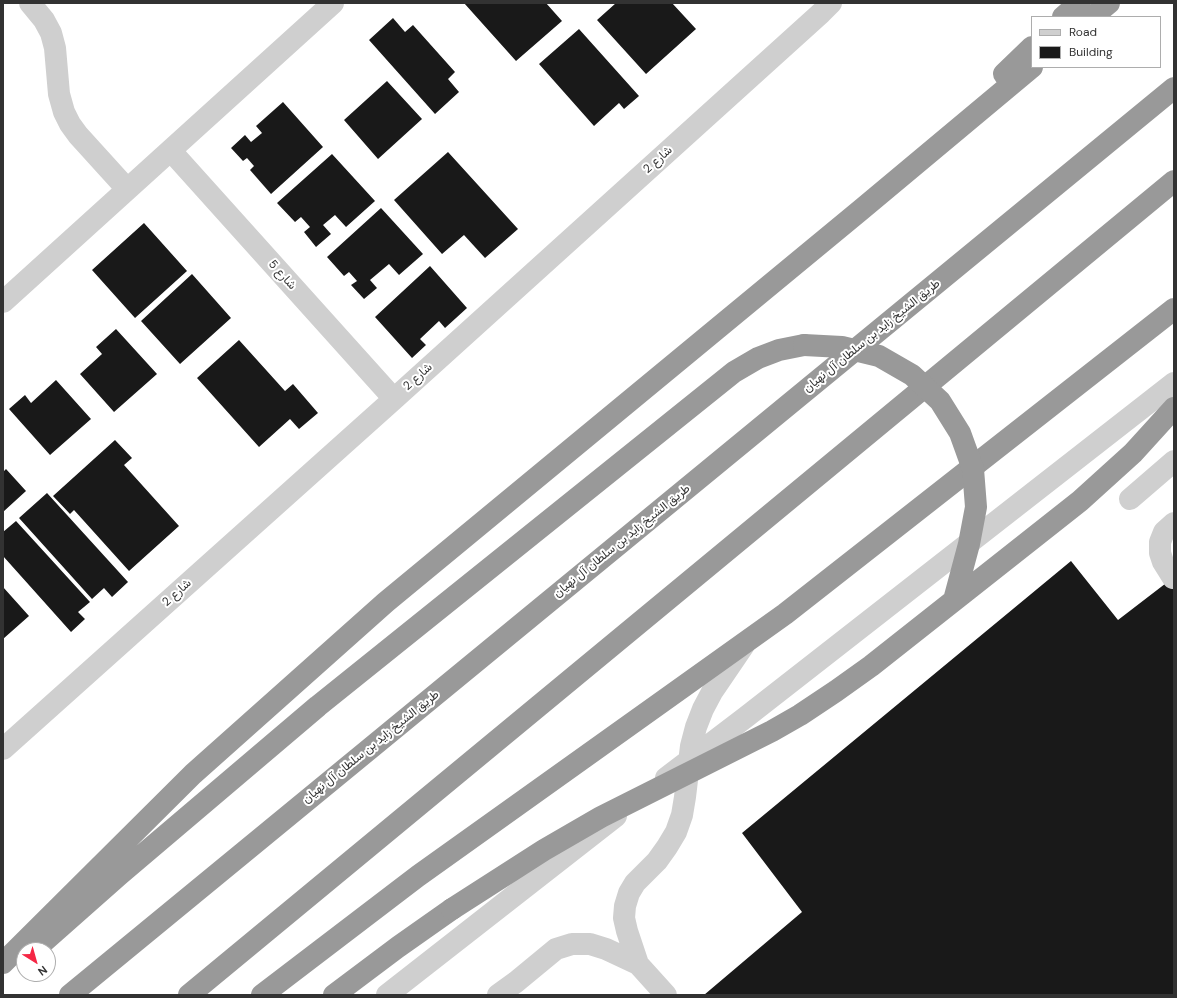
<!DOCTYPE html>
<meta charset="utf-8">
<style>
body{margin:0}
#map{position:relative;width:1177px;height:998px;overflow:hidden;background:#fff;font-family:"DM Sans",sans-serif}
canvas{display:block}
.frame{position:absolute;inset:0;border:4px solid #323232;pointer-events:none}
.legend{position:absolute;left:1031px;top:16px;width:130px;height:52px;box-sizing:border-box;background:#fff;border:1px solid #adadad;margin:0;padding:5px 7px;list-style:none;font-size:12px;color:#323232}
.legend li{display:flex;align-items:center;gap:8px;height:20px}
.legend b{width:20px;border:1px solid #adadad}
.north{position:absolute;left:16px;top:942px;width:40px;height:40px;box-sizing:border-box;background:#fff;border:1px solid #adadad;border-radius:50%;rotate:143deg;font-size:11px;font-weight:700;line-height:16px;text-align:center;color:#323232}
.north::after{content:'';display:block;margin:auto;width:14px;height:18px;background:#f52745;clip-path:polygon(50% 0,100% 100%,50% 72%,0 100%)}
</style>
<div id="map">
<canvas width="1177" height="998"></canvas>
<div class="frame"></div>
<ul class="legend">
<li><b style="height:5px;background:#cfcfcf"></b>Road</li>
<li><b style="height:11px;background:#191919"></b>Building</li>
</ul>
<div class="north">N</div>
</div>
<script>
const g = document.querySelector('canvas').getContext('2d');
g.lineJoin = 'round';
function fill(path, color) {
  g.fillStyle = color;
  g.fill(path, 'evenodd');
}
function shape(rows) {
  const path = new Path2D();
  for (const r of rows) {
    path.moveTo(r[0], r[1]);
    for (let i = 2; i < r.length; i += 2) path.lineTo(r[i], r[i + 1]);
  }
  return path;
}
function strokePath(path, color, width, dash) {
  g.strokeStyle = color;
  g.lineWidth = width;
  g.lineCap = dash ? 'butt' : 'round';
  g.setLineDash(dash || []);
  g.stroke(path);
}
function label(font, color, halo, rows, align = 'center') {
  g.font = font + ' "DM Sans",Vazirmatn,sans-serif';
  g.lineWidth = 4;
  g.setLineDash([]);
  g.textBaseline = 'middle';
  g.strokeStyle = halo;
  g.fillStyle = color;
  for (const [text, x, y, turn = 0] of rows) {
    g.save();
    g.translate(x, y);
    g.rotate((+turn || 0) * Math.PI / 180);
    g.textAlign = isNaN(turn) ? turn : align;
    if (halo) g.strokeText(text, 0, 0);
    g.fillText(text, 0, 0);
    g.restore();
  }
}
fill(shape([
 [464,3,546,3,562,21,516,61],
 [616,3,672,3,696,29,646,74,597,20],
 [393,18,405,32,413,25,455,72,448,79,459,92,435,114,369,40],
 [579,29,639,96,624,109,619,103,594,126,539,64],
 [387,81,422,119,378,159,344,120],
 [283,102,323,147,271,194,250,170,254,166,247,158,243,161,231,148,245,135,251,142,262,133,256,126],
 [448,152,518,229,485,258,464,235,442,254,394,200],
 [332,154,375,201,346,227,335,215,323,225,331,234,316,247,304,232,310,227,301,217,295,222,277,203],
 [381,208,423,254,399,275,389,264,370,280,377,288,364,299,351,285,357,281,349,272,344,276,327,257],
 [144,223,187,271,135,318,92,270],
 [430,266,467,308,445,328,439,321,420,339,426,345,412,358,375,317],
 [192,274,231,318,180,364,141,321],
 [116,329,157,374,114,412,80,374,102,354,96,347],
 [239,340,285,391,293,384,318,413,299,429,290,419,259,447,197,378],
 [56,380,91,419,50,455,9,409,25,395,31,403],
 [115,440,132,458,124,465,179,526,129,571,74,510,70,514,53,496],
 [6,469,26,491,3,512,3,472],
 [47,493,128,582,112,597,104,588,92,599,19,518],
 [16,521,90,602,78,612,85,619,71,632,3,556,3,532],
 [1071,561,1118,620,1174,577,1174,995,704,995,802,912,742,833],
 [3,587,29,616,3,639]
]), '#191919');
strokePath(shape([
 [30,3,44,20,51,33,55,48,59,94,64,112,70,124,78,135,127,189],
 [171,151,394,399],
 [3,302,333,3],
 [1130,499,1174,461],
 [1173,578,1163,562,1160,553,1160,542,1164,532,1174,523],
 [3,749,394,399,821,13,831,3],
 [666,778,746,717,1174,383],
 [638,964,627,931,624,918,625,906,629,893,635,883,657,861,667,847,676,832,682,815,685,797,691,746,696,727,703,709,712,692,744,645],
 [387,995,616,816],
 [498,995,516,982,556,949,572,944,590,944,606,949,638,964,666,995]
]), '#cfcfcf', 22);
strokePath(shape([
 [1063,17,1079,3],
 [1092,17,1109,3],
 [1004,74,1032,47],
 [41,944,119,875,318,706,734,372,758,358,779,350,804,345],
 [3,963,193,774,386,602,862,209,1032,67],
 [70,995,1174,88],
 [189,995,1174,181],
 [262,995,418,876,785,614,1174,309],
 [334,995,398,947,452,909]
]), '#999', 22);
strokePath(shape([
 [804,345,842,347,879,356,912,375,940,401,960,433,973,469,976,507,969,544,954,600],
 [452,909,544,850,601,817,772,731,800,715,836,691,871,666,1080,501,1133,453,1174,408]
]), '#999', 22);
label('12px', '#323232', '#fff', [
 ["شارع 2",658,160,-42],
 ["شارع 5",282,275,48],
 ["طريق الشيخ زايد بن سلطان آل نهيان",872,336,-39],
 ["شارع 2",418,377,-42],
 ["طريق الشيخ زايد بن سلطان آل نهيان",622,541,-39],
 ["شارع 2",177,593,-42],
 ["طريق الشيخ زايد بن سلطان آل نهيان",371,747,-39]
]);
</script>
